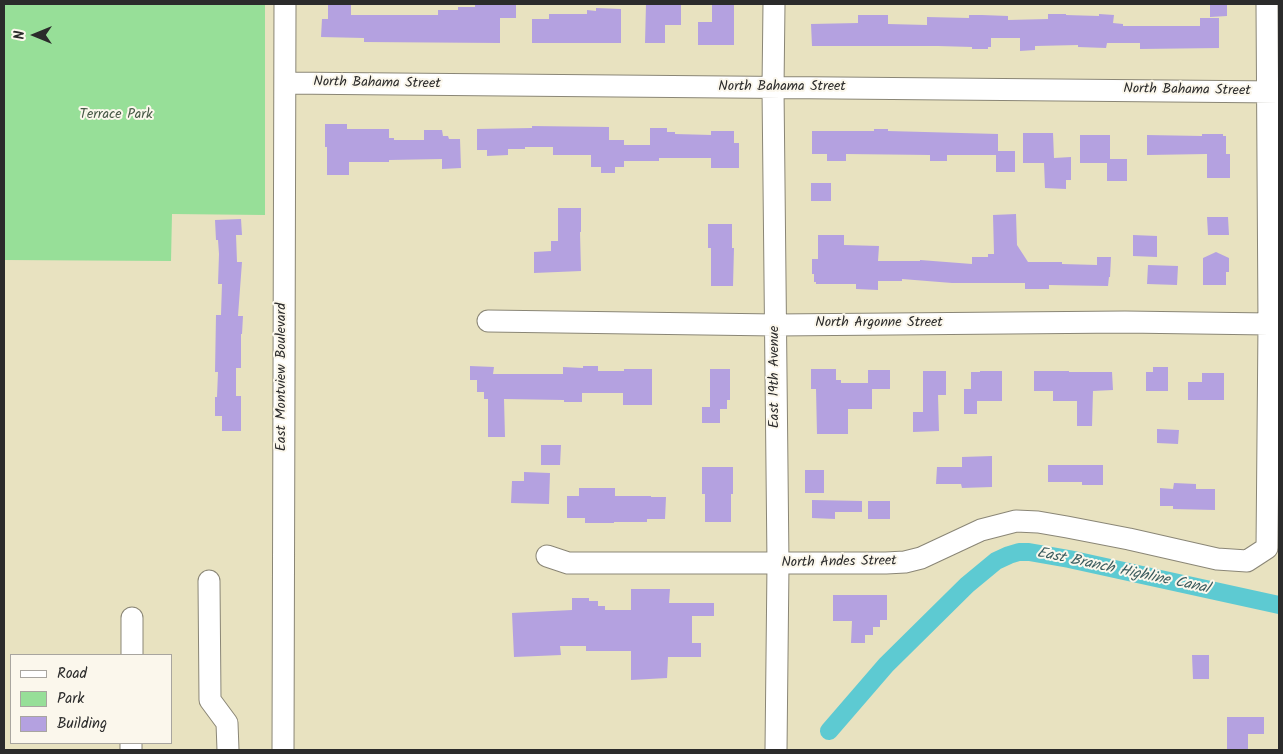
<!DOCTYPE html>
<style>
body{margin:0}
#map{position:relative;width:1283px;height:754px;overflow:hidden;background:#e8e2c0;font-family:Kalam,sans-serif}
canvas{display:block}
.frame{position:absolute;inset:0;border:5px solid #2b2b2b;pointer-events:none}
.legend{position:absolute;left:10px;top:654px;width:162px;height:90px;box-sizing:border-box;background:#fbf7ec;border:1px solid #a8a59f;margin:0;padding:6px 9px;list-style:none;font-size:15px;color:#2b2b2b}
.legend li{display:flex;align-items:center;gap:10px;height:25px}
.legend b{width:25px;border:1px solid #a8a59f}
.north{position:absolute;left:10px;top:10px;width:50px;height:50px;-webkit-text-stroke:4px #fbf7ec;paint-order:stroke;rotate:270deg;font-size:14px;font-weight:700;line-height:20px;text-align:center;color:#2b2b2b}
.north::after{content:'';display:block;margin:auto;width:18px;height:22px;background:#2b2b2b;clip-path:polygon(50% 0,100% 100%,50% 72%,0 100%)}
</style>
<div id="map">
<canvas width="1283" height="754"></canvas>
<div class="frame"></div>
<ul class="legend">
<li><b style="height:6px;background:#fff"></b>Road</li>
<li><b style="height:14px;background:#97df98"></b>Park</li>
<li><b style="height:14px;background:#b4a1e0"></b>Building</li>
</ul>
<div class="north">N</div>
</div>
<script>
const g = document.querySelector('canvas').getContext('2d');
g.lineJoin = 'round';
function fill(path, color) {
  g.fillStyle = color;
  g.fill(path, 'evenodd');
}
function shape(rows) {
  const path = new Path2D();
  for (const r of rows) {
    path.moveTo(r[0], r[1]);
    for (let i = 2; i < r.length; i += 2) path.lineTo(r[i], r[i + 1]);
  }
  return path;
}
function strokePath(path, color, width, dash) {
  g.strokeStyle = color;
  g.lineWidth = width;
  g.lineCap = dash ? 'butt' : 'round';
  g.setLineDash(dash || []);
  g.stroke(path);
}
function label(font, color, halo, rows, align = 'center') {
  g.font = font + ' Kalam,sans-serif';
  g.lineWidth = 4;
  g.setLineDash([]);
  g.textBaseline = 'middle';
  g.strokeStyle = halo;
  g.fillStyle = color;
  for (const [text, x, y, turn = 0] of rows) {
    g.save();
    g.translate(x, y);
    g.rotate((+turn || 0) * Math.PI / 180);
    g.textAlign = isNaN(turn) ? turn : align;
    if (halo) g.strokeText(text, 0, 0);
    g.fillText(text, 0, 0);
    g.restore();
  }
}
fill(shape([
 [4,4,265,4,265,215,172,214,171,261,4,260]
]), '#97df98');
strokePath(shape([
 [829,731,886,665,967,585,996,561,1009,555,1019,552,1029,552,1069,559,1279,605]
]), '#5dcad2', 18);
fill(shape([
 [328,4,351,4,351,15,438,15,438,10,458,10,458,7,475,7,475,4,516,4,516,18,500,18,500,43,364,42,364,38,321,37,322,19,328,19],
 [646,4,681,4,681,25,665,25,665,43,645,43],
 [712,4,734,4,734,45,698,45,698,22,712,22],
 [1210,4,1227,4,1227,16,1210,17],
 [596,8,621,9,621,43,532,43,532,19,549,19,549,14,587,14,587,10,596,11],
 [1048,14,1066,14,1066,15,1099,16,1099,14,1114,15,1113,23,1123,24,1123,26,1200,26,1200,18,1219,18,1219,48,1140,49,1140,43,1107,43,1106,48,1078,47,1078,45,1035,46,1035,50,1020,51,1020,38,991,38,991,47,988,47,988,49,972,49,972,47,938,46,812,46,811,24,858,23,858,15,888,15,888,24,927,25,927,17,969,18,969,15,982,15,1008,16,1008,20,1048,19],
 [325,124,347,124,347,129,389,129,389,138,394,138,394,140,424,140,424,130,442,130,443,136,448,136,449,139,460,139,461,168,442,169,442,159,389,160,389,162,349,162,349,175,327,175,327,147,325,147],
 [532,126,609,127,609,140,624,140,624,145,650,145,650,128,667,128,667,132,675,132,675,134,711,135,711,131,734,131,734,143,739,143,739,168,711,168,711,158,659,158,659,161,624,161,624,167,615,167,615,173,601,173,601,167,591,167,591,155,553,155,553,147,525,147,525,149,508,149,508,155,487,156,487,150,477,150,477,129,532,128],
 [874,129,888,129,888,131,998,134,998,151,1015,151,1015,172,996,172,996,155,947,155,947,161,930,161,930,155,846,154,846,161,827,161,827,154,812,154,812,131,874,131],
 [1023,133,1053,133,1054,158,1071,157,1071,180,1066,180,1066,189,1045,188,1044,163,1023,163],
 [1202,134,1223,134,1223,136,1226,136,1226,154,1230,154,1230,178,1207,178,1207,154,1147,155,1147,135,1202,136],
 [1080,135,1110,135,1110,159,1127,159,1127,181,1107,181,1107,163,1080,163],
 [811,183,831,183,831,201,811,201],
 [558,208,581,208,581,232,580,232,581,271,534,273,534,252,551,251,551,241,558,241],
 [1016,214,1017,245,1028,262,1062,262,1062,264,1097,265,1097,257,1111,257,1110,277,1109,277,1108,286,1049,285,1049,289,1025,289,1025,283,952,283,902,279,902,281,878,281,878,290,856,289,856,284,816,284,816,282,814,282,814,274,812,274,812,259,818,259,818,235,844,235,844,245,879,246,878,261,920,261,920,260,972,264,972,257,988,257,988,254,994,254,993,215],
 [1207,217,1228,217,1229,235,1208,235],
 [241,219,242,235,236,235,237,262,242,262,238,316,243,316,242,334,241,334,241,368,236,368,236,396,241,396,241,431,222,431,222,416,215,416,215,397,217,397,218,372,215,372,216,315,221,315,222,284,218,284,219,254,218,240,216,240,215,220],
 [708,224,732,224,732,248,734,248,733,286,711,286,711,248,708,248],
 [1133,235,1157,236,1157,257,1133,256],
 [1216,252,1229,258,1229,272,1226,272,1226,285,1203,285,1203,258],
 [1148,265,1178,266,1177,285,1147,284],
 [470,366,494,367,493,374,563,374,563,367,583,368,583,366,598,366,598,371,624,371,624,369,652,369,652,405,623,405,623,393,582,393,582,402,564,402,564,400,504,399,505,437,488,437,488,399,484,399,484,392,477,392,477,380,470,380],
 [1153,367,1168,367,1168,391,1146,391,1146,372,1153,372],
 [710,369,730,369,730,400,727,400,727,409,720,409,720,423,702,423,702,407,710,407],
 [811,369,836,369,836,380,841,380,841,383,868,383,868,370,890,370,890,389,872,389,872,409,848,409,848,434,817,434,816,389,811,389],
 [923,371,946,371,946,395,938,395,939,431,913,432,913,412,923,412],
 [980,371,1002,371,1002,401,977,401,977,414,964,414,964,389,971,389,971,372,980,372],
 [1034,371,1069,371,1069,372,1112,372,1113,390,1093,391,1092,426,1077,426,1077,401,1053,401,1053,391,1034,391],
 [1202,373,1224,373,1224,400,1188,400,1188,382,1202,382],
 [1157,429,1179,430,1178,444,1157,443],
 [541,445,561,445,560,465,541,465],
 [992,456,992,487,962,488,961,484,936,484,937,467,962,467,962,457],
 [1048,465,1103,465,1103,485,1082,485,1082,482,1048,482],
 [702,467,733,467,733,494,731,494,731,522,705,522,705,494,702,494],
 [805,470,824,470,824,493,805,493],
 [524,472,550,473,549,504,511,503,512,481,524,481],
 [1174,483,1196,484,1196,489,1215,489,1215,510,1173,509,1173,506,1160,506,1160,488,1173,489],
 [579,488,615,488,615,496,651,496,651,497,666,497,665,519,647,519,647,522,614,522,614,523,585,523,585,518,567,518,567,496,579,496],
 [812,500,862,501,862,512,835,512,835,519,812,518],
 [868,501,890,501,890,519,868,519],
 [631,589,670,589,669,603,714,603,714,616,692,616,692,643,701,643,701,657,668,657,667,678,631,680,631,651,586,651,586,646,560,646,561,655,514,657,512,613,572,610,572,598,589,598,589,601,598,601,598,606,605,606,605,610,631,610],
 [833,595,887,595,887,620,880,620,880,627,873,627,873,635,865,635,865,643,851,643,852,621,833,621],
 [1192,655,1209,655,1209,679,1193,679],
 [1227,717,1264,717,1264,734,1248,734,1248,750,1227,750]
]), '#b4a1e0');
const minor = shape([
 [774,4,773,88,778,564,776,750],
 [285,83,1279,92],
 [488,321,776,325,1125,322,1269,324],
 [547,556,568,563,886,563,905,562,921,558,981,530,1016,521,1038,522,1067,527,1129,539,1217,559,1247,561,1267,548,1269,324,1267,4],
 [209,581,210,700,227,723,228,750],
 [132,655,132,618],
 [131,750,131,743],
 [283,750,285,4]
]);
strokePath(minor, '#8a8676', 23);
strokePath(minor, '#fff', 21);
label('14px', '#2b2b2b', '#fbf7ec', [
 ["North Bahama Street",377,84,1],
 ["North Bahama Street",782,88],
 ["North Bahama Street",1187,91,1],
 ["North Argonne Street",879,324],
 ["East Montview Boulevard",283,377,-90],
 ["East 19th Avenue",776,377,-90],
 ["North Andes Street",839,563,-1]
]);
label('14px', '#465846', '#fbf7ec', [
 ["Terrace Park",116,116]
]);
label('italic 15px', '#3a5b5d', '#fbf7ec', [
 ["East Branch Highline Canal",1123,572,12]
]);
</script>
